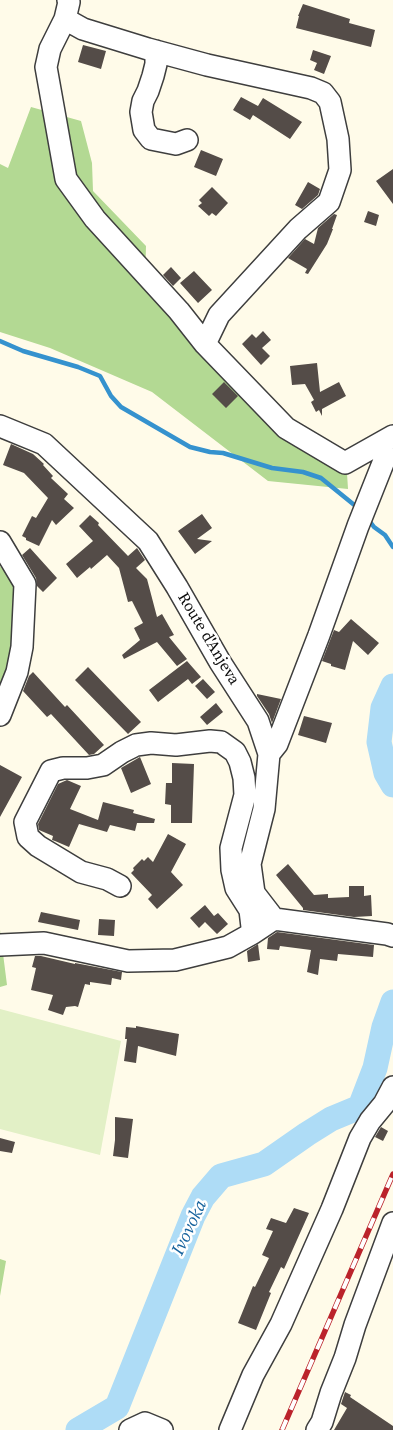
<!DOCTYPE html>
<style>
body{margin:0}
canvas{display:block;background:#fffbe9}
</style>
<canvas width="393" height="1430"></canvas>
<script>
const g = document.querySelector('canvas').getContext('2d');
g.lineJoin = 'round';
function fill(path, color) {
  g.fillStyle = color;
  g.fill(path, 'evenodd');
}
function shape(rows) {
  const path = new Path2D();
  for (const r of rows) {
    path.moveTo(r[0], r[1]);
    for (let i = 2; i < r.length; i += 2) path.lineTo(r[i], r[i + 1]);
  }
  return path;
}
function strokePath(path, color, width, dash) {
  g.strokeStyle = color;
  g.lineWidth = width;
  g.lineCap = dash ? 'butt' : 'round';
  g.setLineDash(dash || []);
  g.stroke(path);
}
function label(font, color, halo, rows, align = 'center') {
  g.font = font + ' "Source Serif 4",serif';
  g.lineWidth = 5;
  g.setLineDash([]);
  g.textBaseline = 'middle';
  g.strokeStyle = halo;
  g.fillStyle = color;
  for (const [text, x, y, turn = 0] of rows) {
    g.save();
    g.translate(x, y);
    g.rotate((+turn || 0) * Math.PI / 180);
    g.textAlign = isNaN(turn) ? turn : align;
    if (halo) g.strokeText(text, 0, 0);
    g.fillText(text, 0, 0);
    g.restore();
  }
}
fill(shape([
 [31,107,81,121,92,163,93,191,146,246,145,283,347,473,348,489,268,481,152,392,50,348,0,332,0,164,8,168],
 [0,566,18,588,17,641,0,696],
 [0,930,7,985,0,987],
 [0,1259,6,1261,0,1296]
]), '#b3d993');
fill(shape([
 [0,1009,121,1041,100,1155,0,1129]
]), '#e2f0c6');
strokePath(shape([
 [0,341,23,351,78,367,100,376,111,396,121,407,190,447,210,452,223,453,272,468,303,472,321,478,358,508],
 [368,519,374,527,385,535,393,547]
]), '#3592ce', 4.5);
strokePath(shape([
 [393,686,383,708,379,742,386,773,393,785],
 [78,1430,117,1407,193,1216,203,1197,221,1176,264,1164,307,1134,331,1119,360,1107,375,1068,384,1027,393,1002]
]), '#aedcf6', 25);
fill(shape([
 [303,4,350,19,349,23,375,30,371,47,296,28,299,16,298,16],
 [83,45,106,51,101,69,78,62],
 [313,50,331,56,324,74,314,70,317,63,310,60],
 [241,97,258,106,263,98,302,122,290,139,253,115,250,120,233,110],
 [201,150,223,159,216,176,194,167],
 [393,169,393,204,376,181],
 [308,182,320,189,318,195,302,209,295,205],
 [212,187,228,203,216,216,212,213,209,216,198,206,202,203,199,200],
 [368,211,379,215,376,226,364,222],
 [334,214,337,215,332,229,333,229,327,244,308,274,305,273,307,269,288,258,305,239,314,244,318,228],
 [171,267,181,278,173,286,163,275],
 [194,271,212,290,198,303,180,283],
 [263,331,271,340,262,348,270,356,261,365,242,344,252,334,256,338],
 [317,363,320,392,339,382,346,396,322,409,322,416,319,410,316,412,311,402,314,400,305,384,292,385,290,366],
 [224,382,238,396,226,408,212,394],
 [11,444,33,454,44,464,43,465,53,476,51,478,68,494,64,499,74,508,56,525,52,520,39,546,26,540,26,538,22,536,32,516,36,518,48,498,24,473,3,465],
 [202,514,212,528,197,539,212,541,195,554,178,531],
 [90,515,99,523,98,525,128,556,137,548,145,560,136,568,147,579,157,617,162,614,174,635,169,637,187,659,177,666,157,642,124,659,122,655,140,640,134,628,143,623,132,601,128,602,119,568,107,555,91,569,90,567,77,578,66,564,93,541,79,526],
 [30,548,57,578,43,592,37,586,36,578,22,555],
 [351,619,379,643,368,655,353,641,345,670,331,666,331,664,322,661,334,630,339,632],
 [187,661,201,677,192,684,188,679,158,702,149,690],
 [88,667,141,722,128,734,75,680],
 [33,672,65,707,67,705,104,745,94,754,89,755,51,714,47,717,23,691,29,676],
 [203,679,215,692,207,699,195,686],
 [257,694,281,699,272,723,269,714,257,696],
 [216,703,223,712,207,725,200,717],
 [304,716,332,723,326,743,298,735],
 [140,757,151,784,131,793,121,768],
 [172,763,194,764,192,823,171,823,171,805,165,804,166,783,172,783],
 [0,765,22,777,0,817],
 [67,780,81,786,70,809,98,820,103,802,134,810,133,813,155,819,154,823,137,823,135,831,110,825,107,832,79,824,69,847,55,841,52,840,53,836,39,830,38,824,58,784],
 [168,834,186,844,171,872,183,885,157,909,148,899,152,895,131,873,134,870,133,868,142,859,144,861,148,857,153,862],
 [288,864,314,895,328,894,328,898,349,897,349,886,364,886,364,896,371,895,372,916,354,917,303,910,303,908,276,875],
 [205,905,214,916,218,913,228,924,217,934,205,922,199,928,190,918],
 [41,912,80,920,78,930,38,922],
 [99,919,115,920,114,936,98,935],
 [277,932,374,945,373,957,338,954,337,961,320,959,318,975,307,972,311,950,280,946,279,950,267,949,268,938],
 [258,944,260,960,248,962,247,951],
 [35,956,41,956,75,964,75,963,122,972,121,980,112,978,111,985,90,982,90,985,85,984,78,1007,75,1006,66,1007,63,1015,48,1010,53,995,31,990,36,968,32,967],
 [136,1026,179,1034,176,1056,138,1046,136,1063,124,1061,127,1039,125,1039,126,1027,136,1028],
 [115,1117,133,1119,128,1158,113,1156,115,1140],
 [381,1127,388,1131,383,1141,375,1137],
 [0,1138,15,1142,12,1153,0,1151],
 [294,1208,309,1213,284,1269,281,1267,269,1292,271,1293,256,1330,238,1323,253,1286,255,1287,269,1258,262,1255,273,1231,266,1229,271,1218,286,1223],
 [345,1392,351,1395,350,1397,393,1426,393,1430,334,1430,347,1408,341,1404]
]), '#544c48');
const minor = shape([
 [68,0,69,2,65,19,50,49,46,67,66,179,95,219,179,311,205,344,286,428,345,463,393,436],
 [65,19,83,29,148,49,207,65,311,88,323,93,330,102,338,139,340,170,329,202,298,229,219,315,205,344],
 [156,51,156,64,153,76,148,91,143,101,141,112,144,130,151,139,176,144,187,140],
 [0,426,44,444,148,541,177,587,220,662,258,721,269,754,264,809,250,864,254,893,274,919],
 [0,542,25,584,22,647,17,672,0,715],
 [269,754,277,744,319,635,358,526,393,438],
 [120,886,107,879,81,872,38,846,28,837,25,822,51,771,63,768,87,768,103,765,122,752,136,745,151,743,176,745,210,741,221,742,235,752,240,762,244,778,245,795,231,848,232,870,236,888,250,910,252,927,251,934],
 [0,945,44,943,128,961,175,960,228,947,253,933,274,919,387,934,393,936],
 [130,1430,145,1423,162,1430],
 [230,1430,253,1375,281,1324,332,1209,360,1138,370,1121,384,1104,393,1087],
 [317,1430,322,1422,331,1393,345,1358,355,1325,393,1223]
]);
strokePath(minor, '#3e3e3e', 24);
strokePath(minor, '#fff', 21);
const rail = shape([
 [282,1430,393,1174]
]);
strokePath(rail, '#bb232b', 5.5);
strokePath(rail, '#fff', 4, [11]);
label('16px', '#0b0b0b', '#fff', [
 ["Route d'Anjeva",208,639,59]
]);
label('italic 18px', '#15629d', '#fff', [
 ["Ivovoka",190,1228,-65]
]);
</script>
